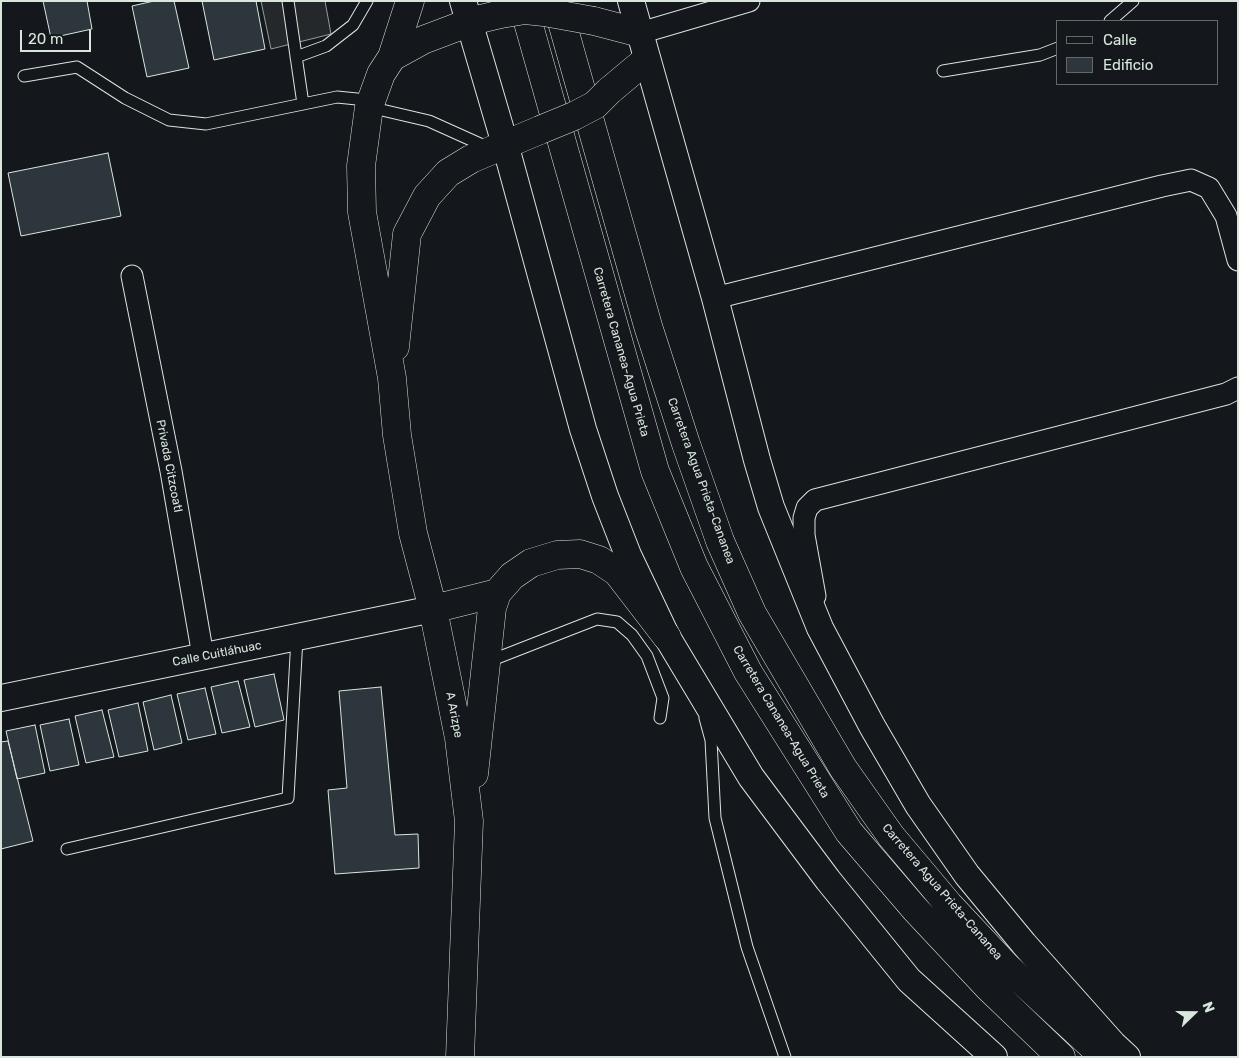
<!DOCTYPE html>
<meta charset="utf-8">
<style>
body{margin:0}
#map{position:relative;width:1239px;height:1058px;overflow:hidden;background:#14181c;font-family:Rubik,sans-serif}
canvas{display:block}
.frame{position:absolute;inset:0;border:2px solid #d8e6dc;pointer-events:none}
.legend{position:absolute;left:1056px;top:20px;width:162px;height:65px;box-sizing:border-box;background:#14181c;border:1px solid #626a69;margin:0;padding:6px 9px;list-style:none;font-size:15px;color:#d8e6dc}
.legend li{display:flex;align-items:center;gap:10px;height:25px}
.legend b{width:25px;border:1px solid #626a69}
.north{position:absolute;left:1169px;top:988px;width:50px;height:50px;-webkit-text-stroke:4px #14181c;paint-order:stroke;rotate:68deg;font-size:14px;font-weight:700;line-height:20px;text-align:center;color:#d8e6dc}
.north::after{content:'';display:block;margin:auto;width:18px;height:22px;background:#d8e6dc;clip-path:polygon(50% 0,100% 100%,50% 72%,0 100%)}
.scale{position:absolute;left:20px;top:30px;width:71px;height:22px;box-sizing:border-box;border:2px solid #d8e6dc;border-top:0;padding-left:6px;font-size:15px;line-height:18px;white-space:nowrap;color:#d8e6dc;-webkit-text-stroke:4px #14181c;paint-order:stroke}
</style>
<div id="map">
<canvas width="1239" height="1058"></canvas>
<div class="frame"></div>
<ul class="legend">
<li><b style="height:6px;background:#14181c"></b>Calle</li>
<li><b style="height:14px;background:#2c363c"></b>Edificio</li>
</ul>
<div class="north">N</div>
<div class="scale">20 m</div>
</div>
<script>
const g = document.querySelector('canvas').getContext('2d');
g.lineJoin = 'round';
function fill(path, color) {
  g.fillStyle = color;
  g.fill(path, 'evenodd');
}
function shape(rows) {
  const path = new Path2D();
  for (const r of rows) {
    path.moveTo(r[0], r[1]);
    for (let i = 2; i < r.length; i += 2) path.lineTo(r[i], r[i + 1]);
  }
  return path;
}
function strokePath(path, color, width, dash) {
  g.strokeStyle = color;
  g.lineWidth = width;
  g.lineCap = dash ? 'butt' : 'round';
  g.setLineDash(dash || []);
  g.stroke(path);
}
function label(font, color, halo, rows, align = 'center') {
  g.font = font + ' Rubik,sans-serif';
  g.lineWidth = 4;
  g.setLineDash([]);
  g.textBaseline = 'middle';
  g.strokeStyle = halo;
  g.fillStyle = color;
  for (const [text, x, y, turn = 0] of rows) {
    g.save();
    g.translate(x, y);
    g.rotate((+turn || 0) * Math.PI / 180);
    g.textAlign = isNaN(turn) ? turn : align;
    if (halo) g.strokeText(text, 0, 0);
    g.fillText(text, 0, 0);
    g.restore();
  }
}
const parking = shape([
 [261,1,325,1,331,34,271,49,261,1]
]);
fill(parking, '#24282b');
strokePath(parking, '#939e99', 1);
const building = shape([
 [43,1,87,1,92,29,51,38,43,1],
 [154,1,174,1,189,68,147,77,132,6,154,1],
 [202,1,256,1,265,49,214,60,202,1],
 [108,153,121,216,21,236,8,173,108,153],
 [274,674,284,720,255,727,244,680,274,674],
 [238,681,250,727,222,733,211,687,238,681],
 [381,687,395,835,418,834,419,868,335,874,328,790,347,788,339,691,381,687],
 [205,688,216,734,188,740,177,694,205,688],
 [171,695,182,743,154,750,143,702,171,695],
 [138,703,148,751,119,757,108,710,138,703],
 [102,710,114,757,86,763,75,716,102,710],
 [69,719,79,765,50,771,40,725,69,719],
 [35,725,45,773,17,779,6,731,35,725],
 [8,741,33,841,1,849,1,742,8,741]
]);
fill(building, '#2c363c');
strokePath(building, '#d8e6dc', 1);
const service = shape([
 [288,1,303,104],
 [1110,21,1133,1],
 [296,57,326,46,353,25,367,1],
 [943,71,1040,55,1058,48],
 [24,76,77,67,125,98,169,120,206,124,337,97,357,99,369,107,429,121,489,148],
 [487,662,597,619,617,622,632,635,647,656,663,698,660,718],
 [705,718,711,740,715,818,747,947,785,1057],
 [67,849,288,798,297,638]
]);
const minor = shape([
 [640,33,749,1],
 [132,276,171,471,203,656],
 [715,298,1162,186,1191,180,1209,188,1226,216,1238,260],
 [815,596,804,535,804,518,807,508,815,500,1226,394,1238,388]
]);
const tertiary = shape([
 [463,1,505,144,583,429,605,496,628,555,667,637,751,777,828,880,909,980,994,1057],
 [631,1,715,298,757,460,771,507,820,628,872,726,918,805,967,875,1024,944,1113,1044,1127,1057],
 [1,698,433,609]
]);
const secondary = shape([
 [594,21,640,33],
 [392,57,410,1],
 [609,91,646,60],
 [395,347,407,234,427,196,448,173,471,159,540,130],
 [433,609,497,593],
 [474,774,492,608,497,593,512,576,531,563,557,555,580,554,599,560,617,572,667,637],
 [460,1057,469,821,459,738,433,609,413,533,397,435,392,378,362,212,361,166,369,107,381,74,392,57,423,40,476,20,501,14]
]);
const primary = shape([
 [522,1,655,471,694,567,748,672,849,832,915,909,989,988,1061,1057],
 [556,1,648,326,686,444,720,541,752,613,843,768,891,836,949,905,1007,967,1104,1057]
]);
strokePath(service, '#d8e6dc', 13);
strokePath(minor, '#d8e6dc', 23);
strokePath(tertiary, '#d8e6dc', 28);
strokePath(secondary, '#d8e6dc', 29);
strokePath(primary, '#d8e6dc', 29);
strokePath(service, '#14181c', 11);
strokePath(minor, '#14181c', 21);
strokePath(tertiary, '#14181c', 26);
strokePath(secondary, '#14181c', 28);
strokePath(primary, '#14181c', 28);
const secondaryBridge = shape([
 [501,14,525,10,544,12,594,21],
 [540,130,574,116,595,105,609,91]
]);
strokePath(secondaryBridge, '#d8e6dc', 29, []);
strokePath(secondaryBridge, '#14181c', 28);
label('12px', '#d8e6dc', '#14181c', [
 ["Carretera Cananea-Agua Prieta",621,352,74],
 ["Privada Citzcoatl",169,466,79],
 ["Carretera Agua Prieta-Cananea",701,481,70],
 ["Calle Cuitláhuac",217,654,-11],
 ["A Arizpe",454,715,79],
 ["Carretera Cananea-Agua Prieta",781,722,59],
 ["Carretera Agua Prieta-Cananea",942,892,49]
]);
</script>
